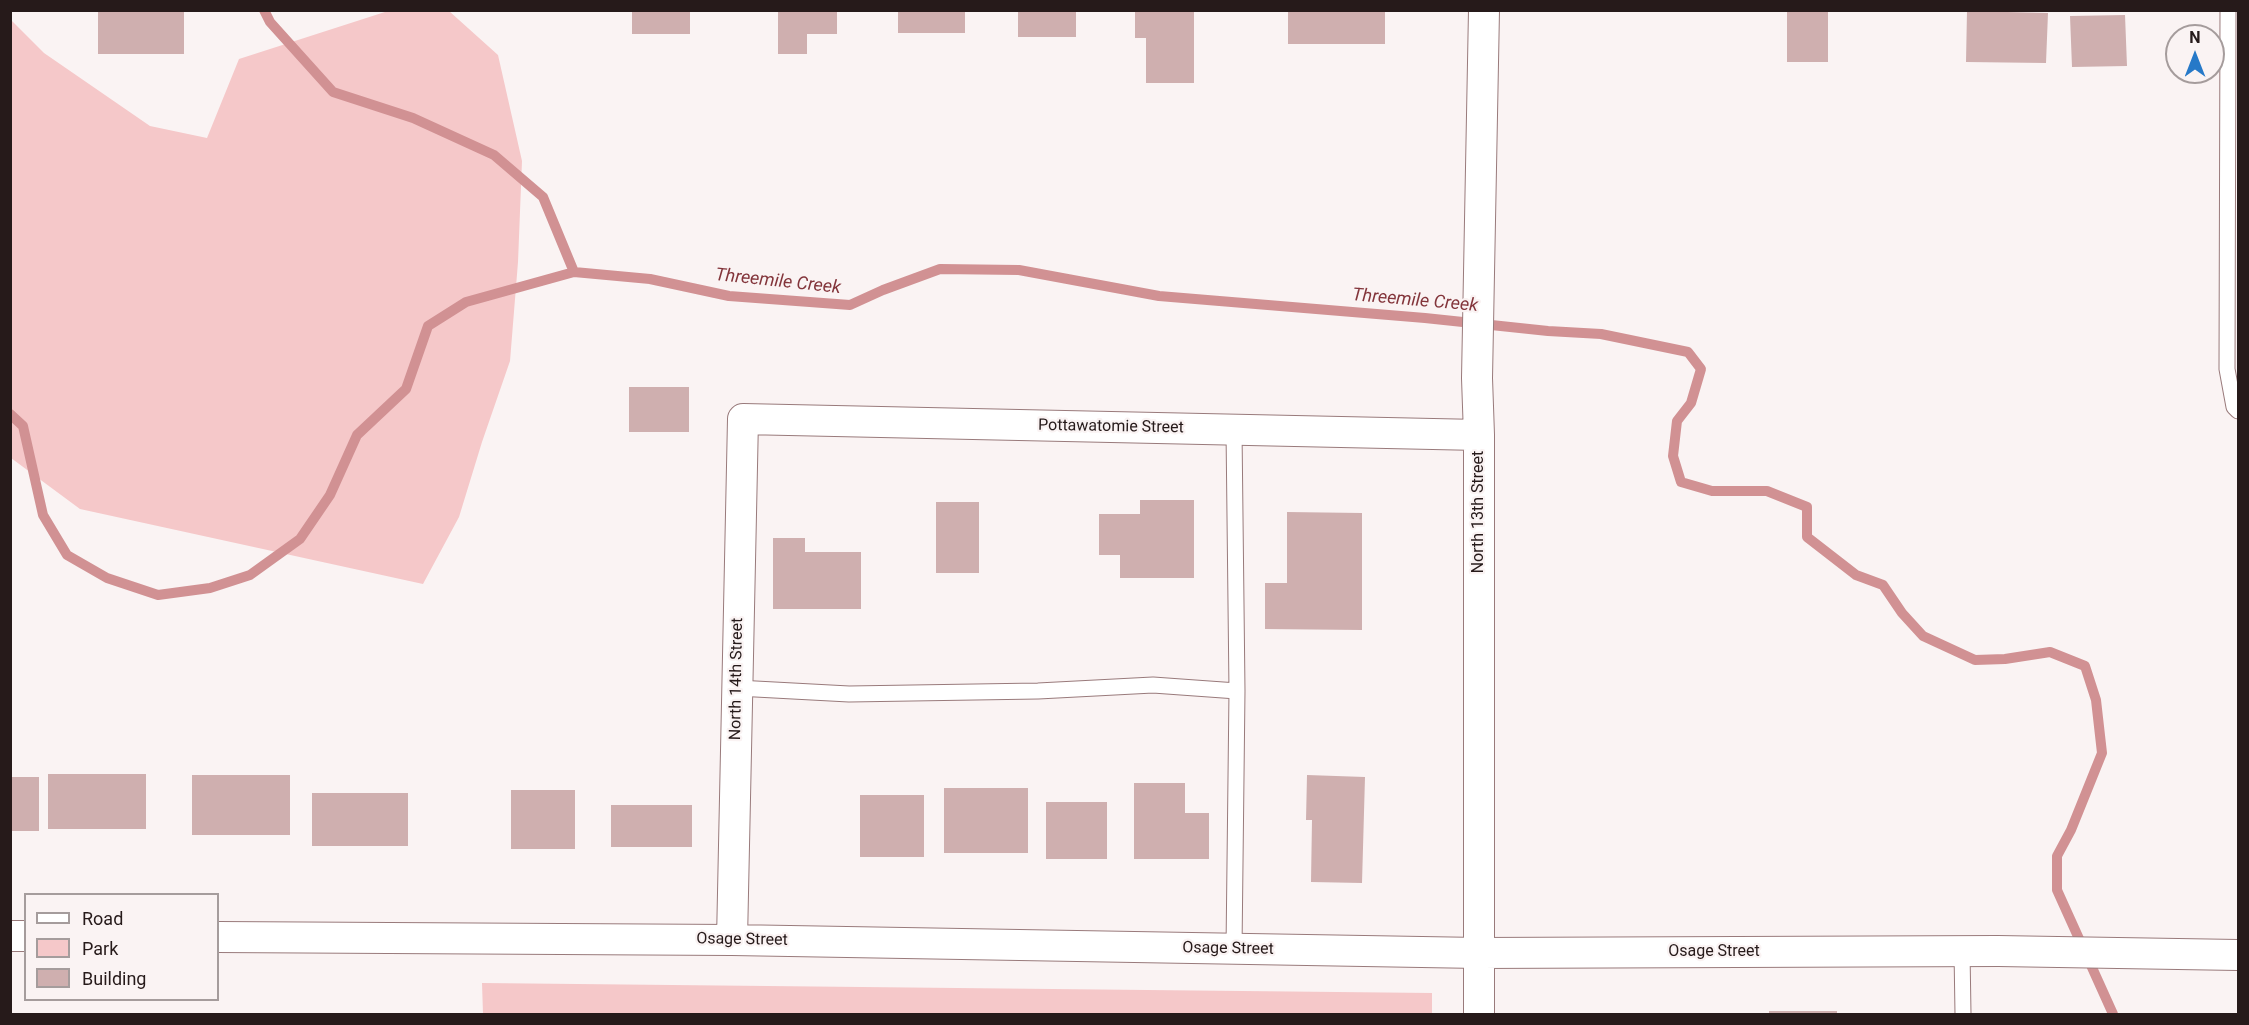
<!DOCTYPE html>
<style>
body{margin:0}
#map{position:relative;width:2249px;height:1025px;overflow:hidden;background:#faf3f3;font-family:Roboto,sans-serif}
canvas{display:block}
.frame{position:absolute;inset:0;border:12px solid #261a1a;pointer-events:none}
.legend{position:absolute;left:24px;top:893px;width:195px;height:108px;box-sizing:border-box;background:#faf3f3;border:2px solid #a59c9c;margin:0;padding:8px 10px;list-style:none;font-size:18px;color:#261a1a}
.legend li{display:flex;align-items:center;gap:12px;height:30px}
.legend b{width:30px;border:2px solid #a59c9c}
.north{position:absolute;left:2165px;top:24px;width:60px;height:60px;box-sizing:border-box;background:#faf3f3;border:2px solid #a59c9c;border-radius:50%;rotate:0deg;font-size:16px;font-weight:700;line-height:24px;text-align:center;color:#261a1a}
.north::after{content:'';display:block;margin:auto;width:21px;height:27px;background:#2679c8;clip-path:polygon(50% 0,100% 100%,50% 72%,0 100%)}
</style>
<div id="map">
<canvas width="2249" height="1025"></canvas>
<div class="frame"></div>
<ul class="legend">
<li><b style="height:8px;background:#fff"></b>Road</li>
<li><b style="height:16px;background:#f5c8c9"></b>Park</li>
<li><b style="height:16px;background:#cfafaf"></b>Building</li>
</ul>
<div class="north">N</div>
</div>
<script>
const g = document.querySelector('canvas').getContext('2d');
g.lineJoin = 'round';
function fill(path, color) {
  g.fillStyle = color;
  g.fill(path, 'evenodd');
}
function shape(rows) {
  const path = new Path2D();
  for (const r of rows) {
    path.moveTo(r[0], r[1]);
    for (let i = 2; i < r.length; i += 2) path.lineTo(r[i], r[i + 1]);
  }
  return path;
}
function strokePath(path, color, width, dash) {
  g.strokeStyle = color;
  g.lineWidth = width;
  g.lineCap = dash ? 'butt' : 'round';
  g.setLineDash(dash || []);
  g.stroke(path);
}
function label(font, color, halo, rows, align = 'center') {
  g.font = font + ' Roboto,sans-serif';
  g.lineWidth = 4.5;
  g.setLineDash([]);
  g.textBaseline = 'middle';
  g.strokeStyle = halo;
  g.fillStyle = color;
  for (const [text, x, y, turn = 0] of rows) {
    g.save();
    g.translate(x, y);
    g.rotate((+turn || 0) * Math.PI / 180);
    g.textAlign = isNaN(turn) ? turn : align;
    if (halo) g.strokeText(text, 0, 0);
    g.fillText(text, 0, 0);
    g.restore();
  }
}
fill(shape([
 [388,11,449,11,498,55,522,161,518,262,510,361,482,442,459,517,423,584,80,509,11,458,11,20,44,53,150,126,207,138,239,59],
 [482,983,1432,993,1432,1014,483,1014]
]), '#f5c8c9');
strokePath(shape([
 [264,10,270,22,333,92,413,118,494,155,543,197,574,272,650,279,729,296,850,305,883,290,940,269,1019,270,1159,296,1425,318,1548,331,1601,334,1688,352,1701,369,1691,403,1677,421,1673,456,1681,482,1712,491,1767,491,1807,507,1807,537,1856,575,1883,585,1902,613,1923,636,1975,660,2005,659,2050,652,2085,666,2096,700,2102,753,2071,830,2057,856,2057,890,2113,1014],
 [10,414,23,426,43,515,67,555,107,578,158,595,210,588,250,575,300,539,330,495,357,435,406,389,428,326,466,302,574,272]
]), '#d19193', 10);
fill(shape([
 [98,10,184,10,184,54,98,54],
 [632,10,690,10,690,34,632,34],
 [778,10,837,10,837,34,807,34,807,54,778,54],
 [898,10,965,10,965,33,898,33],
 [1018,10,1076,10,1076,37,1018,37],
 [1135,10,1194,10,1194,83,1146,83,1146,38,1135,38],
 [1288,10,1385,10,1385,44,1288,44],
 [1787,10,1828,10,1828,62,1787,62],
 [1967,11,2048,13,2046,63,1966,62],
 [2125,15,2127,66,2072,67,2070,16],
 [629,387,689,387,689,432,629,432],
 [1140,500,1194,500,1194,578,1120,578,1120,555,1099,555,1099,514,1140,514],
 [936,502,979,502,979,573,936,573],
 [1287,512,1362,513,1362,630,1265,629,1265,583,1287,583],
 [773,538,805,538,805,552,861,552,861,609,773,609],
 [48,774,146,774,146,829,48,829],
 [192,775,290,775,290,835,192,835],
 [1307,775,1365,777,1362,883,1311,882,1312,820,1306,820],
 [10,777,39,777,39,831,10,831],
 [1134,783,1185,783,1185,813,1209,813,1209,859,1134,859],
 [944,788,1028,788,1028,853,944,853],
 [511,790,575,790,575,849,511,849],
 [312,793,408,793,408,846,312,846],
 [860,795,924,795,924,857,860,857],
 [1046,802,1107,802,1107,859,1046,859],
 [611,805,692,805,692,847,611,847],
 [1769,1011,1837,1011,1837,1014,1769,1014]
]), '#cfafaf');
const lane = shape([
 [2228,10,2227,369,2234,407,2238,411],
 [1234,430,1237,691],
 [737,688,849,694,1038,691,1153,685,1237,691,1234,949],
 [1962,951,1963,1014]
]);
const street = shape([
 [10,936,26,936],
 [218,937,732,940,1479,953,1998,951,2238,955],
 [732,940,743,419,1479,435],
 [1479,1014,1479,435,1477,378,1484,10]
]);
strokePath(lane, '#997a7b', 17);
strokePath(street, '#997a7b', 32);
strokePath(lane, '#fff', 15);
strokePath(street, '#fff', 30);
label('16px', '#261a1a', '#faf3f3', [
 ["Pottawatomie Street",1111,427,1],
 ["North 13th Street",1479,512,-90],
 ["North 14th Street",737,679,-89],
 ["Osage Street",742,940,1],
 ["Osage Street",1228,949,1],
 ["Osage Street",1714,952]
]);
label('italic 18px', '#83353b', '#faf3f3', [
 ["Threemile Creek",778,282,6],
 ["Threemile Creek",1415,301,5]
]);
</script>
